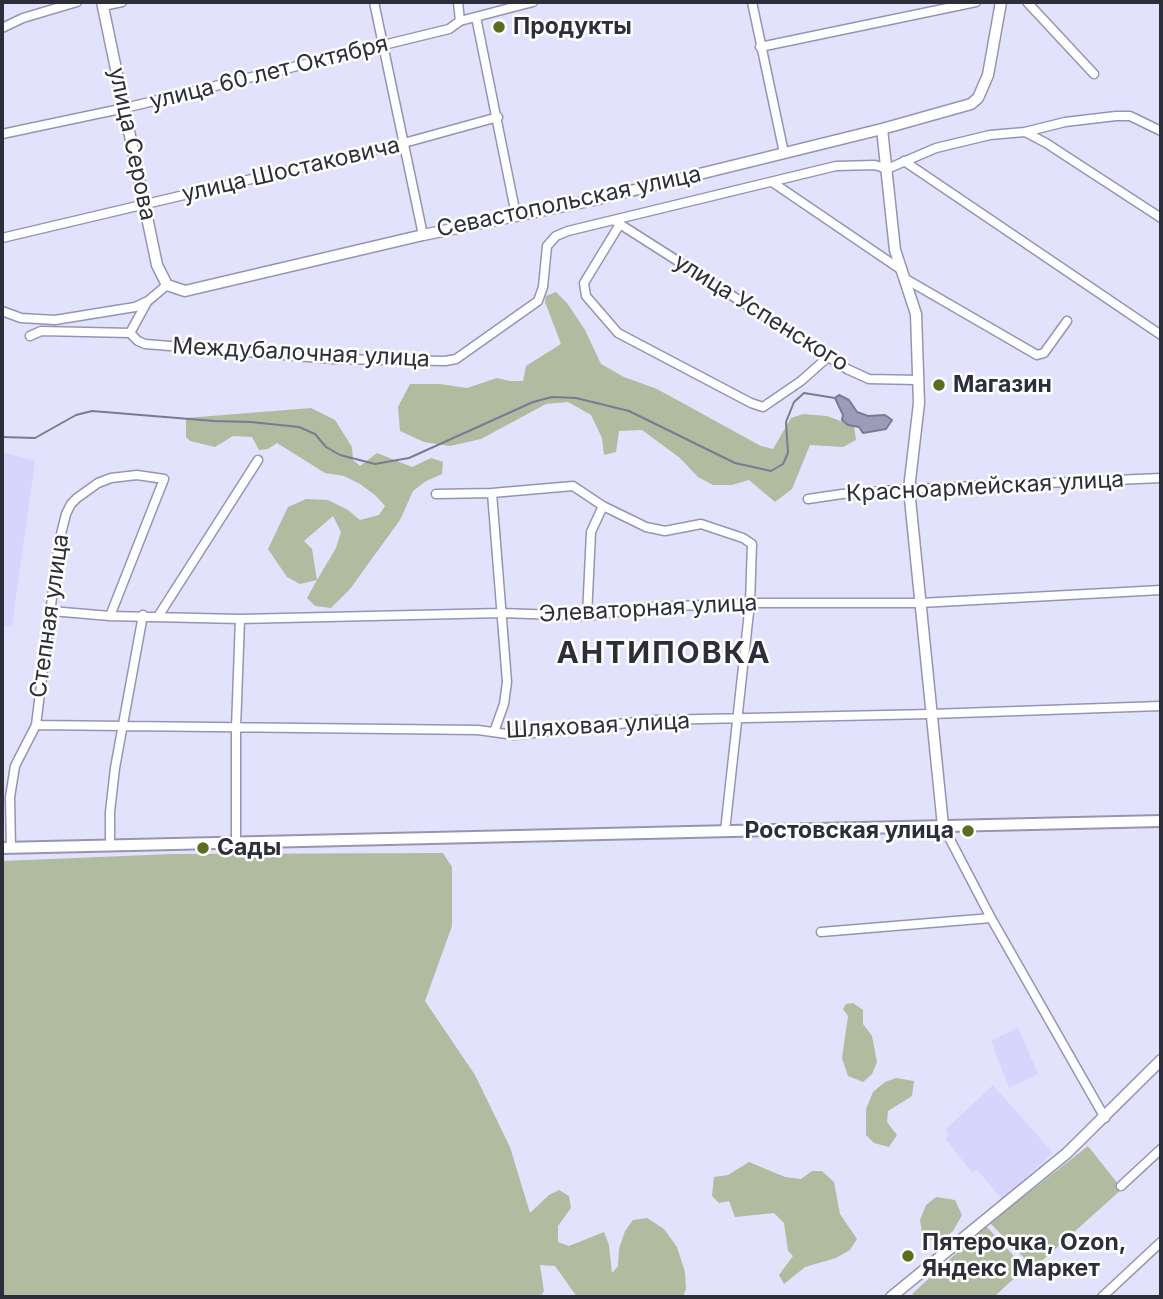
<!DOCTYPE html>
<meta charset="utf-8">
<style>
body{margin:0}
#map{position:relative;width:1163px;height:1299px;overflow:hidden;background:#e3e2fd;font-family:Inter,sans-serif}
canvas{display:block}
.frame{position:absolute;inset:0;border:4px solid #2e2d3a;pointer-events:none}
</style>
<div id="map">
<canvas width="1163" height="1299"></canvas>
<div class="frame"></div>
</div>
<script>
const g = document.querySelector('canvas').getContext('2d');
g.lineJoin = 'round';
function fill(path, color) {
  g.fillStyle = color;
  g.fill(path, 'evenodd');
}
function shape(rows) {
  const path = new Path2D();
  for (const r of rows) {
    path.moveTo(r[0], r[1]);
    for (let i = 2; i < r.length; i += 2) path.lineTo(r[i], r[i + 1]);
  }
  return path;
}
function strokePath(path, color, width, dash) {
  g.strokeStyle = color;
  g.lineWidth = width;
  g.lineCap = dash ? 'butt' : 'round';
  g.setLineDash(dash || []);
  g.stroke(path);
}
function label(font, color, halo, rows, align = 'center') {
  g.font = font + ' Inter,sans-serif';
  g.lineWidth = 5;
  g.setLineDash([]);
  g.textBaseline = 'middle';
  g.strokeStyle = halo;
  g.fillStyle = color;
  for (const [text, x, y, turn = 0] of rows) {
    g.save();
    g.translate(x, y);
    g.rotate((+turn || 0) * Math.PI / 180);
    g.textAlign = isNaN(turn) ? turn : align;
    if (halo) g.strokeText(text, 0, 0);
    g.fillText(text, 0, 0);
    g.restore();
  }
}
fill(shape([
 [2,452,35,461,12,626,2,626],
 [1018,1027,1038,1074,1009,1088,991,1041],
 [993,1085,1053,1153,1002,1199,977,1170,972,1173,945,1138,949,1135,946,1129]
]), '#d7d5fd');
fill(shape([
 [556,292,567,303,585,330,601,364,624,377,657,389,761,446,773,449,791,418,803,414,827,416,854,426,856,440,843,447,810,445,792,489,775,502,749,480,732,485,713,485,698,477,680,458,642,430,619,431,616,452,604,455,602,438,591,415,568,402,546,404,481,439,450,446,424,442,400,431,398,407,410,384,440,384,467,388,497,378,510,381,523,381,526,366,561,344,545,302,546,296],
 [311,408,335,420,352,447,353,460,360,466,377,453,412,467,431,458,443,462,442,474,426,481,413,491,400,520,350,589,331,608,315,606,307,598,317,580,300,584,287,577,268,549,288,507,306,499,328,500,348,510,360,520,379,515,385,506,375,495,360,484,344,476,325,473,277,443,268,449,259,450,252,437,233,436,215,447,190,441,186,437,186,418],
 [333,516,341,532,336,548,317,580,312,549,304,541],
 [443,853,452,867,452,926,425,1001,475,1075,510,1147,530,1213,549,1195,559,1190,569,1196,571,1208,558,1226,558,1242,569,1246,604,1232,609,1245,612,1273,618,1266,619,1249,625,1231,633,1220,647,1218,664,1229,677,1247,685,1272,686,1289,683,1297,577,1297,555,1266,540,1265,544,1291,540,1297,2,1297,2,861,172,854],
 [853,1003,863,1010,863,1024,872,1036,877,1062,872,1074,863,1082,848,1076,842,1058,848,1016,843,1009,846,1004],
 [896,1078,914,1081,912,1096,888,1111,887,1122,897,1135,889,1147,874,1143,866,1135,866,1109,873,1092,885,1082],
 [1088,1146,1122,1189,1034,1268,990,1223],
 [749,1162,785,1177,801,1179,812,1171,822,1171,834,1182,840,1214,857,1239,850,1250,836,1258,805,1267,784,1284,779,1275,793,1256,788,1251,784,1223,774,1213,735,1217,729,1201,719,1203,712,1196,714,1177,728,1175],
 [936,1197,955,1200,962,1215,953,1231,942,1241,935,1243,922,1233,920,1220,926,1205],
 [986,1226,1025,1268,994,1297,915,1297,912,1294]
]), '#b1bba0');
const water = shape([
 [839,395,849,400,857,412,868,416,885,415,892,420,886,429,863,433,859,427,848,425,842,420,843,415,835,398,839,395]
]);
fill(water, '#9c9bba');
strokePath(water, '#7b7a94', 2);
strokePath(shape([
 [2,437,35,438,76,415,92,411,214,421,251,422,299,427,315,434,326,447,340,455,375,464,409,458,533,402,552,397,576,398,629,411,735,463,771,471,783,464,788,453,786,422,794,402,804,393,835,398]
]), '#7b7a94', 2);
const minor = shape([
 [374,2,423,235],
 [458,2,460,21],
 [752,2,784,153],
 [1027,2,1094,74],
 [103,6,122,2],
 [476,17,516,215],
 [2,28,23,18,77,2],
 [760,47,976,2],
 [1025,132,1065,122,1116,116,1130,116,1161,131],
 [2,134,125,108,449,29,460,21,533,2],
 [904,161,1161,335],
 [772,182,900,269],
 [615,221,847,369,869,379,918,380],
 [620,224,584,283,586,296,618,333,751,403,763,407,801,381,828,357],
 [2,238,404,143,498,117],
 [904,278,1037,355,1044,353,1067,321],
 [2,311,21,318,55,320,135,307,148,301,167,285],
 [130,333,138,341,145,344,333,359,445,361,456,359,538,301,543,287,547,246,556,236,568,231,836,166,875,165,887,169,936,148,990,135,1025,132,1046,143,1161,218],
 [130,333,147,302],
 [30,336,41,331,130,333],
 [492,493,507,682,504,704,494,732],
 [436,494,492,493,573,486,603,506,646,527,665,531,701,524,743,538,752,544,750,603,725,831],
 [808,499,842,494,909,489,1161,478],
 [51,611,110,616,240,619,501,613,587,616,653,607,750,603,920,603,1161,590],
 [159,615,258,460],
 [587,616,591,532,603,506],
 [36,725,478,730,514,735,656,720,931,714,1161,706],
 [943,826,991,918,1105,1118],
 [236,841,236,728,240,619],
 [110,844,110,812,115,768,143,615],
 [11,848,10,797,15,766,36,725,59,542,66,514,71,504,77,498,98,483,111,478,137,475,164,479,110,616],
 [821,932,991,918],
 [1121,1186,1161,1149],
 [1102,1297,1161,1242]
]);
const tertiary = shape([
 [102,2,157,265,167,285,185,291,423,235,594,200,882,129,971,104,978,98,988,75,1001,2],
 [882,129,895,250,916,314,919,403,909,489,943,826],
 [891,1297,1067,1153,1161,1060]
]);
const secondary = shape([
 [2,848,1161,821]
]);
strokePath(minor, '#9694b3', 11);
strokePath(tertiary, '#9694b3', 13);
strokePath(secondary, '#9694b3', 14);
strokePath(minor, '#fff', 8);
strokePath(tertiary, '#fff', 10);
strokePath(secondary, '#fff', 10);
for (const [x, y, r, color] of [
 [499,27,7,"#596f1f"],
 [939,385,7,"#596f1f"],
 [968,831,7,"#596f1f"],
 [203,848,7,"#596f1f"],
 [908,1256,7,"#596f1f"]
]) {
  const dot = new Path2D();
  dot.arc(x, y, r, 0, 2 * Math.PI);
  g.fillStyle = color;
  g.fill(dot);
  strokePath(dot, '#fff', 2.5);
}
label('bold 23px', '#2e2d3a', '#fff', [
 ["Продукты",513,27],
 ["Магазин",953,385],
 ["Ростовская улица",954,831,"right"],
 ["Сады",217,848],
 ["Пятерочка, Ozon,",922,1243],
 ["Яндекс Маркет",922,1269]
], 'left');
label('23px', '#2e2d3a', '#fff', [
 ["улица 60 лет Октября",269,73,-14],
 ["улица Серова",132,144,78],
 ["улица Шостаковича",291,170,-13],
 ["Севастопольская улица",569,202,-12],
 ["улица Успенского",761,313,32],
 ["Междубалочная улица",301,353,3],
 ["Красноармейская улица",985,487,-3],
 ["Элеваторная улица",648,609,-3],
 ["Степная улица",50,616,-82],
 ["Шляховая улица",598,726,-3]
]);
g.letterSpacing = '2px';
label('bold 30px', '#2e2d3a', '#fff', [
 ["АНТИПОВКА",664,654]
]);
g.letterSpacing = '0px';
</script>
